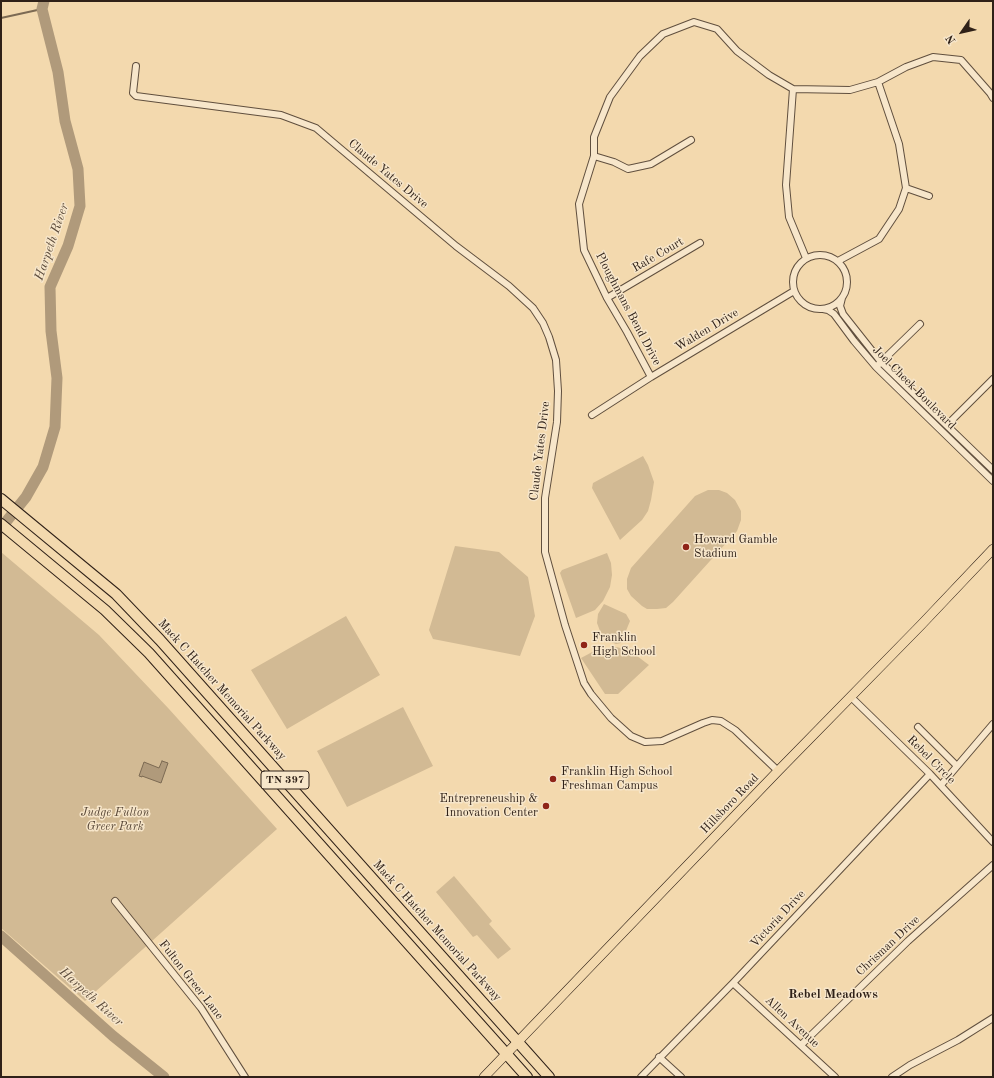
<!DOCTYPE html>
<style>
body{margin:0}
#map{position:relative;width:994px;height:1078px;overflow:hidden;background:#f3d9ae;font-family:"Old Standard TT",serif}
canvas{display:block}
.frame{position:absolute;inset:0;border:2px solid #2f2118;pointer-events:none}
.north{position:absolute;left:942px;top:12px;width:40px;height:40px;-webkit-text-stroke:3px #f7e6ca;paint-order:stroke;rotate:236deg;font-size:11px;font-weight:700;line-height:16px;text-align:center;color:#2f2118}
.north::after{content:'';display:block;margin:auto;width:14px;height:18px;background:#2f2118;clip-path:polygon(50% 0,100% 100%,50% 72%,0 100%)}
</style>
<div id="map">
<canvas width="994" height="1078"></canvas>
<div class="frame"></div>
<div class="north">N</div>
</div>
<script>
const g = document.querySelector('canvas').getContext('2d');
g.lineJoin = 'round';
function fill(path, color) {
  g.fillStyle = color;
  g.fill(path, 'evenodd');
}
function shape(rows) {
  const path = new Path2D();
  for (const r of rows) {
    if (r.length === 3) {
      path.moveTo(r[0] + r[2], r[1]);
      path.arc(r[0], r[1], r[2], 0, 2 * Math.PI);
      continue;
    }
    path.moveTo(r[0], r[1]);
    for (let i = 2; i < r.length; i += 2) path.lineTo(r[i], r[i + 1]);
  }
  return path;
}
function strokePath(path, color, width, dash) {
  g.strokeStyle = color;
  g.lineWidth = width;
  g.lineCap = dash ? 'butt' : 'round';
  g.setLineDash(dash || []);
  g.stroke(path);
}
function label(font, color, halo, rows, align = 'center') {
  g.font = font + ' "Old Standard TT",serif';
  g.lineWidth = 3;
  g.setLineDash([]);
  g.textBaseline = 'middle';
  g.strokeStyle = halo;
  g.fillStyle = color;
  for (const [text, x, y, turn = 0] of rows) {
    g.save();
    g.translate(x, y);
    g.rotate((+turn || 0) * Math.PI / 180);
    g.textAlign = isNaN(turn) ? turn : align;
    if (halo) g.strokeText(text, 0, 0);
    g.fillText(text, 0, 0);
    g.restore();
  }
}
fill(shape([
 [643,456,648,465,654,482,651,500,648,511,642,520,620,540,592,488,593,483],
 [708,490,719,490,727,493,735,500,741,511,741,520,737,531,673,602,666,608,657,609,647,609,642,606,631,596,627,589,627,579,631,568,695,496],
 [455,546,499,552,528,577,535,616,520,656,433,639,429,630],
 [1,552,99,635,169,709,277,829,85,1001,1,928],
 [607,553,611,563,612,575,610,587,603,601,595,610,576,618,560,573,562,570],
 [604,604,626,614,630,621,621,643,616,644,609,641,600,631,597,623,598,614],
 [346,616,380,675,287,729,251,670],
 [616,647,629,650,649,665,618,694,605,694,581,658,596,650],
 [403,707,433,766,347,807,317,751],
 [454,876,492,921,489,924,511,949,498,959,477,935,473,937,436,892]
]), '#d2ba94');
const water = shape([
 [162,761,168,763,161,783,142,776,142,777,139,776,144,762,159,768,162,761]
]);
fill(water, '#b09a7b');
strokePath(water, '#7c6a53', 1);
strokePath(shape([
 [1,18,42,9]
]), '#7c6a53', 2);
strokePath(shape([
 [1,528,26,497,43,467,55,427,57,378,51,331,50,287,68,246,80,206,78,169,65,121,58,72,42,9,44,1],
 [1,936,113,1036,164,1077]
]), '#b09a7b', 11);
const minor = shape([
 [136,66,133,93,136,96,281,115,316,128,456,246,509,286,533,308,543,323,549,337,556,360,558,391,557,422,545,498,545,552,565,625,584,683,591,694,611,718,631,736,645,742,662,741,703,723,712,720,721,721,735,730,778,771],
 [793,89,786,185,789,217,806,258],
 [594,156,614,162,628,169,651,164,691,140],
 [906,188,929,196],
 [820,282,27],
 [838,261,879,239,899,209,906,188,899,144,878,82],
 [607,298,700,243],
 [842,298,840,306,843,314,881,362,993,470],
 [823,309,828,310,834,314,854,341,876,367,993,481],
 [878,365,920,324],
 [651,377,627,332,607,298,584,250,579,204,594,156,594,137,610,97,640,56,663,34,694,22,717,29,737,51,769,75,793,89,850,90,878,82,906,67,933,57,961,60,990,93,993,98],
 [592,415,651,377,794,291],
 [947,425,993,379],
 [851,697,930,774,993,842],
 [918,727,957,766],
 [941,785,993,724],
 [115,901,201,1008,245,1077],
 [733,983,835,1077],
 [801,1045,908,941,993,865],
 [659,1057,681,1077],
 [641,1077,733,983,930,774],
 [892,1077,910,1065,958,1040,993,1018]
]);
const primary = shape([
 [484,1077,778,771,921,625,993,549]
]);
const trunk = shape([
 [1,499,116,594,160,640,549,1077],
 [1,524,105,610,149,653,527,1077]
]);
strokePath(minor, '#604f3e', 8);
strokePath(primary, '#2f2118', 10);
strokePath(trunk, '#2f2118', 12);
strokePath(minor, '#f7e6ca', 6);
strokePath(primary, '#f3d9ae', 9);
strokePath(trunk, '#f3d9ae', 10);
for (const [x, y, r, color] of [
 [686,547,4,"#8f2418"],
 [584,645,4,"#8f2418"],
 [553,779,4,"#8f2418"],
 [546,806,4,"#8f2418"]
]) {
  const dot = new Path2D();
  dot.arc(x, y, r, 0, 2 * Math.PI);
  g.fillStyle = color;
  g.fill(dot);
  strokePath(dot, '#f7e6ca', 1.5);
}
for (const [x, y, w] of [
 [285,780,48]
]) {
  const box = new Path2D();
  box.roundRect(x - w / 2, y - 9, w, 18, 3);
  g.fillStyle = '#f7e6ca';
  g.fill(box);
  strokePath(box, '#2f2118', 1);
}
label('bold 11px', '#2f2118', null, [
 ["TN 397",285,780]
]);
label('12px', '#2f2118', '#f7e6ca', [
 ["Claude Yates Drive",388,174,40],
 ["Rafe Court",658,255,-30],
 ["Ploughmans Bend Drive",628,309,62],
 ["Walden Drive",707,330,-31],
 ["Joel Cheek Boulevard",914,388,45],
 ["Claude Yates Drive",540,451,-83],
 ["Mack C Hatcher Memorial Parkway",222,690,48],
 ["Rebel Circle",931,760,45],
 ["Hillsboro Road",730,804,-46],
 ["Victoria Drive",778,919,-47],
 ["Mack C Hatcher Memorial Parkway",437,931,48],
 ["Chrisman Drive",888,946,-43],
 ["Fulton Greer Lane",191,980,52],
 ["Allen Avenue",792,1022,43]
]);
label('12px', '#2f2118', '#f7e6ca', [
 ["Howard Gamble",694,540],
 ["Stadium",694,554],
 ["Franklin",592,638],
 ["High School",592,652],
 ["Franklin High School",561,772],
 ["Freshman Campus",561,786],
 ["Entrepreneuship &",538,799,"right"],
 ["Innovation Center",538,813,"right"]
], 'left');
label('italic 12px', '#584737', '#f7e6ca', [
 ["Judge Fulton",115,813],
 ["Greer Park",115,827]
]);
label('italic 13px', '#5c4b3b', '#f7e6ca', [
 ["Harpeth River",52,242,-71],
 ["Harpeth River",91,997,42]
]);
label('bold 13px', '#2f2118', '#f7e6ca', [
 ["Rebel Meadows",833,995]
]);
</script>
